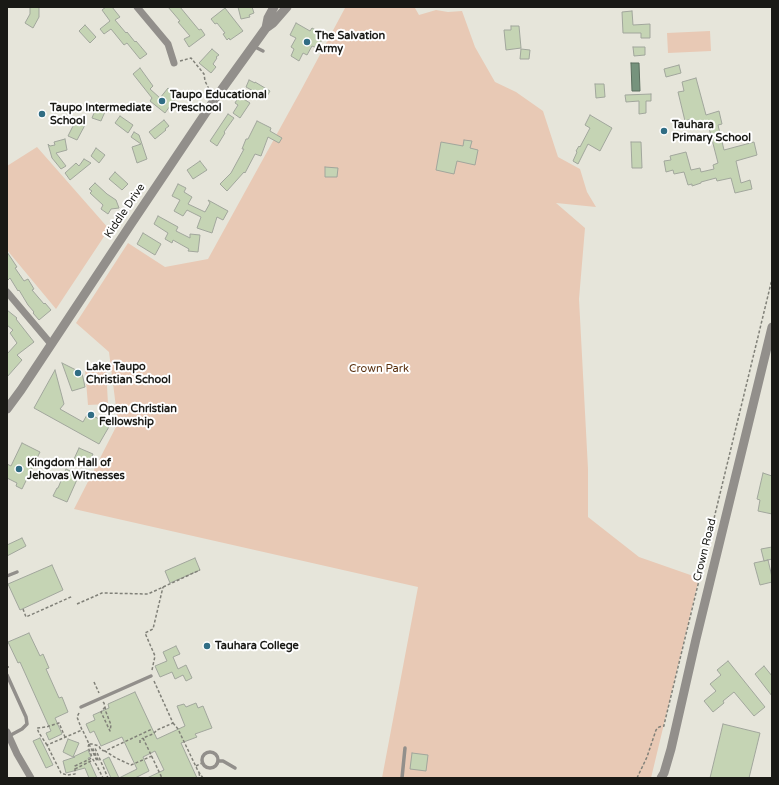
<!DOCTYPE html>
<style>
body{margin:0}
#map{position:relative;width:779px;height:785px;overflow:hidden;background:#e6e5da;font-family:"Varela Round",sans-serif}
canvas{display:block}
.frame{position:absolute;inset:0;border:8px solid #191915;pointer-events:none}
</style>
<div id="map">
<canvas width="779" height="785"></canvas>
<div class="frame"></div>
</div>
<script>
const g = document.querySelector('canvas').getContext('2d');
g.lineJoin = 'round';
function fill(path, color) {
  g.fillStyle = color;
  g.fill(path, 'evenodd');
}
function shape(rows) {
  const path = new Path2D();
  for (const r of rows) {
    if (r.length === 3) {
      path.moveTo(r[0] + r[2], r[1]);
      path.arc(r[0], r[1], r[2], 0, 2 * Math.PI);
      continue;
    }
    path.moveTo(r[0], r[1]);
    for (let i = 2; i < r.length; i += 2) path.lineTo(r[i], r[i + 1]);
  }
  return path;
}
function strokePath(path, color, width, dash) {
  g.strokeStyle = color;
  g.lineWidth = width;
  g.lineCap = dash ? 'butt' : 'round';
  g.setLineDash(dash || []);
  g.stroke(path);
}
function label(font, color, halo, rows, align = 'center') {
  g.font = font + ' "Varela Round",sans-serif';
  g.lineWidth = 4;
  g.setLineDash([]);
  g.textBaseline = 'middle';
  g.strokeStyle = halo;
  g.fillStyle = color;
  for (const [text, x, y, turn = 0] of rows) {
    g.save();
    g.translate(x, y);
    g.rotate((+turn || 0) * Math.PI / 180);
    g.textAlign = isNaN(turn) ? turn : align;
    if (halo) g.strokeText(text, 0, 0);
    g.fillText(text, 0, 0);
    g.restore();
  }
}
fill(shape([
 [345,8,415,8,419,15,436,10,448,12,462,11,475,47,495,82,516,92,543,111,558,157,580,169,587,192,596,207,556,203,585,228,579,299,588,469,588,517,639,557,699,578,651,778,382,778,418,587,74,509,118,423,109,352,76,323,128,243,165,267,208,259,300,92],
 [710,31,711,51,668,53,667,33],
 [37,147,109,229,56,309,7,250,7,166],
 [106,368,108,404,88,405,85,369]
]), '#e8c9b5');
const water = shape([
 [631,63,639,63,640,91,632,91,631,63]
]);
fill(water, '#76937d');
strokePath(water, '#5a6e5e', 1);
const building = shape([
 [30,7,39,7,39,17,33,28,25,23,30,14,30,7],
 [106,7,112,7,120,17,115,20,126,33,127,32,135,42,136,41,147,54,140,59,127,43,124,45,111,29,104,34,100,29,110,21,102,10,106,7],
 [168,7,180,7,199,30,201,29,205,35,189,47,184,39,190,36,178,22,180,21,168,7],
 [238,7,252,7,254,13,249,15,250,17,241,19,238,7],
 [225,8,243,31,230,40,229,38,227,40,223,34,225,33,217,23,215,24,211,19,225,8],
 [632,11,633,25,650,24,650,38,641,38,641,33,623,33,622,12,632,11],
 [296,23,310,31,312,28,325,35,317,48,312,46,307,55,303,53,299,61,291,56,294,49,291,47,296,38,290,35,296,23],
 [85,25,96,37,90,43,79,31,85,25],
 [511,26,519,26,521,48,506,50,504,30,511,30,511,26],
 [633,47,645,47,645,55,634,56,633,47],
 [212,49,219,55,216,57,217,58,213,64,216,67,211,73,199,63,212,49],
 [521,49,530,50,529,59,520,59,521,49],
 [679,65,681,73,666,77,664,69,679,65],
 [140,68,153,86,150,89,160,98,168,88,176,95,174,98,175,99,165,113,150,101,152,98,133,74,140,68],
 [696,78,706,115,719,111,722,124,718,125,724,150,754,142,757,155,736,161,741,183,750,180,752,189,735,193,731,178,717,181,716,178,701,182,701,183,692,186,692,184,688,185,684,172,674,174,673,170,666,172,664,161,671,160,670,156,686,152,691,170,700,168,701,172,714,169,713,165,718,163,708,124,694,128,691,119,685,121,678,92,684,91,682,82,696,78],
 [249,80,255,83,255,82,270,91,266,98,246,87,249,80],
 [595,84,604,84,605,97,596,98,595,84],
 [651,94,651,101,646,101,646,113,639,114,639,101,626,102,625,95,651,94],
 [239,96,250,103,240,118,233,113,238,105,235,103,239,96],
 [98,103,107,107,101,121,92,118,98,103],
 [228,114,234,118,224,132,225,133,217,146,210,141,228,114],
 [590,115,612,128,600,151,588,144,578,164,573,161,577,152,576,151,579,146,580,147,590,128,585,125,590,115],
 [120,116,133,125,128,133,115,123,120,116],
 [76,120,85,125,77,140,68,136,76,120],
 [164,120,169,126,165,129,166,130,155,139,149,132,164,120],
 [257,121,271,128,270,131,282,138,279,143,268,137,261,156,255,154,245,173,244,172,227,191,220,184,231,173,244,149,242,149,246,139,248,139,257,121],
 [134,132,139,135,147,159,137,163,132,147,141,144,131,137,134,132],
 [65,139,67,150,56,153,66,166,61,169,52,158,48,144,50,146,55,145,54,142,65,139],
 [464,140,472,141,470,148,478,150,475,165,457,161,454,174,436,170,441,142,463,146,464,140],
 [631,142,641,142,642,168,632,168,631,142],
 [96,148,105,155,99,163,91,156,96,148],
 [84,159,91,163,70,180,65,173,76,163,79,166,84,159],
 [200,161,207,170,193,179,187,170,200,161],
 [325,167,338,168,337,177,325,177,325,167],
 [115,172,128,184,122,190,109,179,115,172],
 [95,183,107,194,116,200,119,208,111,209,108,214,101,209,103,205,90,193,92,191,89,189,95,183],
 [178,184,186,188,184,192,192,197,188,204,205,212,210,203,208,200,228,211,223,220,217,217,212,233,197,228,201,217,187,210,183,216,174,211,180,200,172,196,178,184],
 [158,216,178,227,176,231,190,238,190,234,200,235,198,252,188,251,189,249,173,240,172,243,165,239,168,233,154,224,158,216],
 [143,233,161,244,155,255,137,244,143,233],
 [7,252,17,267,15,268,24,281,28,279,34,289,32,290,44,304,45,303,51,310,39,320,33,313,34,312,28,305,19,290,18,291,10,278,7,281,7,252],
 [7,310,17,318,16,319,34,342,17,355,22,360,7,377,7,354,17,343,10,333,13,330,7,325,7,310],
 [62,363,82,373,85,387,72,391,62,363],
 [55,370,64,404,60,409,83,422,88,413,110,425,99,444,34,408,55,370],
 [22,443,40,452,22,489,16,486,17,483,7,478,7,464,11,466,22,443],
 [79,448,93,454,88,465,74,459,79,448],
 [66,469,79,475,67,502,53,496,57,488,58,488,66,469],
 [763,473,772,476,772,514,758,511,760,500,757,499,763,473],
 [22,538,26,546,7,556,7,545,22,538],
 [772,547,772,559,764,561,761,549,772,547],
 [195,558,200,570,170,583,165,571,195,558],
 [768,560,772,577,772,582,760,585,754,563,768,560],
 [52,565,63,590,20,610,8,584,52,565],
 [29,633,40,656,43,654,49,668,46,669,59,698,62,697,68,712,55,718,62,734,49,740,46,733,51,731,20,662,18,663,8,642,29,633],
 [176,646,180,654,173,657,178,669,186,665,192,678,186,681,183,675,175,679,172,672,160,677,155,666,167,661,163,652,176,646],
 [728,661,765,707,754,716,734,692,723,701,724,703,713,712,704,701,716,691,710,684,721,675,717,670,728,661],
 [764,666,772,676,772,696,755,674,764,666],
 [135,692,157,739,185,726,177,706,184,704,186,707,196,703,198,708,203,706,212,728,195,734,197,737,181,743,197,778,147,778,164,770,155,751,143,757,149,771,135,778,111,778,103,760,109,757,119,778,137,769,122,737,101,746,94,731,90,733,86,724,95,720,93,715,109,708,108,704,135,692],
 [723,724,760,733,749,778,710,778,723,724],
 [40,738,53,765,46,768,33,741,40,738],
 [68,739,79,743,73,757,63,752,68,739],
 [88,750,91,757,88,758,97,778,89,778,85,768,66,773,63,761,75,757,73,757,88,750],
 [412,753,428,755,426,771,410,769,412,753]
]);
fill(building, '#c5d4b4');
strokePath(building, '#a1a69c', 1);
strokePath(shape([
 [180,61,191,58,204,74,205,81,209,89,211,91],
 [77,604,102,593,148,594,200,570],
 [23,609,26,617,73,596],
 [8,667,9,667],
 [152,670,155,656,145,633,153,629,163,587],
 [154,681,173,723,157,730,153,734,143,738,162,778],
 [94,682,99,693],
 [103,702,104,703,105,707,106,712,111,725,110,731,101,712,105,707],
 [79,713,77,717,82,730,47,745,61,773,67,775,75,774,75,766,92,758,97,766,103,778],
 [173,723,178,729,198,771,203,778],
 [83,731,89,744,92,744,99,746,101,750,105,751],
 [140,743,140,740,143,738],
 [89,744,97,761,98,760,93,749,95,748,108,778],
 [89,744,88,747,92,757],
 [47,745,39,733,37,728,46,727,59,723,65,737],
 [152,756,131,765,116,758,105,751,152,729],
 [196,766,202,763],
 [75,769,93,760],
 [199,773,200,778],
 [637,778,647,757,656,730,659,727,664,726,664,725,772,279]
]), '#808078', 1.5, [3, 2]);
strokePath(shape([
 [253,46,263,51],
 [7,576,17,572],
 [7,675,26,717,27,724,22,729,9,736],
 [81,707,151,676],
 [210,760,8],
 [218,761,223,761,235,768],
 [402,778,405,748]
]), '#928f8b', 3.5);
strokePath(shape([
 [137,7,168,44,174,63],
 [7,292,51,344],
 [7,732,17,754,31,778]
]), '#928f8b', 7);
strokePath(shape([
 [266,28,268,18,274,7],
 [7,409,21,390,131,224,217,96,266,28,273,23,287,7],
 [661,778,664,773,671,749,696,639,772,327]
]), '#928f8b', 9);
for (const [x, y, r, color] of [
 [307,42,4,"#306d84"],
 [162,101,4,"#306d84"],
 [42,114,4,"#306d84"],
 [664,131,4,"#306d84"],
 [78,373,4,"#306d84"],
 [91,415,4,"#306d84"],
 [19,469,4,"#306d84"],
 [207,646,4,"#306d84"]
]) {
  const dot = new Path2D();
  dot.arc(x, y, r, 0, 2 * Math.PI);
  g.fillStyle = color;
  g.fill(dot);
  strokePath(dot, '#fff', 1.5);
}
label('bold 11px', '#191915', '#fff', [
 ["The Salvation",315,36],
 ["Army",315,49],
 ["Taupo Educational",170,95],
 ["Preschool",170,108],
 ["Taupo Intermediate",50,108],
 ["School",50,121],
 ["Tauhara",672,125],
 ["Primary School",672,138],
 ["Lake Taupo",86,367],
 ["Christian School",86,380],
 ["Open Christian",99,409],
 ["Fellowship",99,422],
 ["Kingdom Hall of",27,463],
 ["Jehovas Witnesses",27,476],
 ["Tauhara College",215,646]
], 'left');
label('11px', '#191915', '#fff', [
 ["Kiddle Drive",125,211,-56],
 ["Crown Road",705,550,-76]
]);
label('11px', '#592f0e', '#fff', [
 ["Crown Park",379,369]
]);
</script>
